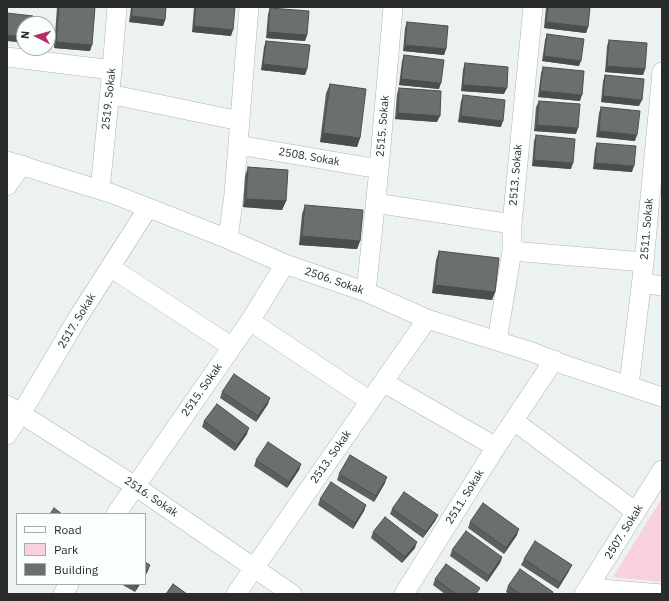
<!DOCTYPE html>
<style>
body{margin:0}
#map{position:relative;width:669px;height:601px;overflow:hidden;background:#ebf2f1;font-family:"IBM Plex Sans",sans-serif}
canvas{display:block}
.frame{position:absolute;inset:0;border:8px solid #2a2c2c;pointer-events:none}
.legend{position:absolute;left:16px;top:513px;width:130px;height:72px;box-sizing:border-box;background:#f9fffe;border:1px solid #a6abaa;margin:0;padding:5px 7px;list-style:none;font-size:12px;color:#2a2c2c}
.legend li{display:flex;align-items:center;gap:8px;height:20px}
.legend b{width:20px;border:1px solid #a6abaa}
.north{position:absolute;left:16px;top:16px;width:40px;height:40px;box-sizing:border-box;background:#f9fffe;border:1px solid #a6abaa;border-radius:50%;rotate:276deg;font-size:11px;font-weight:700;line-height:16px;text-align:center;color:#2a2c2c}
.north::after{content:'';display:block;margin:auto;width:14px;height:18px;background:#b72d69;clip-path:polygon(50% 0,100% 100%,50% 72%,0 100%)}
</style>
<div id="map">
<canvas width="669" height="601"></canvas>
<div class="frame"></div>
<ul class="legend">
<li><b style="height:5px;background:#fff"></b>Road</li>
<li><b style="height:11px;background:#f9d1dc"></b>Park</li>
<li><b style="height:11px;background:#6b706f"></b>Building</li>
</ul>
<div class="north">N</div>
</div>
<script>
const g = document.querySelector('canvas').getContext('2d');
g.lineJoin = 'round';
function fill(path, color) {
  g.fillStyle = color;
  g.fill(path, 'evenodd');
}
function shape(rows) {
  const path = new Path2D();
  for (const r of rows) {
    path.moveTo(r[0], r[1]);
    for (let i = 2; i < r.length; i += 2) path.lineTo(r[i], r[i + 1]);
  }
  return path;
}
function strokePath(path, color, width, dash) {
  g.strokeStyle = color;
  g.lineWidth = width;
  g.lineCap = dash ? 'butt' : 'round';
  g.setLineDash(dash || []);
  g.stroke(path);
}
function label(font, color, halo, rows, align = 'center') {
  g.font = font + ' "IBM Plex Sans",sans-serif';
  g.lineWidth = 4;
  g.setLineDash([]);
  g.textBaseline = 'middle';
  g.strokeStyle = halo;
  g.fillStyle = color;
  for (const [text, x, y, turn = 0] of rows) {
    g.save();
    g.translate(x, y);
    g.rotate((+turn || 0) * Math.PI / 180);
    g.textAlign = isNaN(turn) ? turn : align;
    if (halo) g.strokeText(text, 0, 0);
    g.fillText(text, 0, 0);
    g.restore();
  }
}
fill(shape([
 [662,498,662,582,613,577]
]), '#f9d1dc');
const street = shape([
 [7,57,112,70],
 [109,94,240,121],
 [238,145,379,169],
 [7,161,113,194,228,239,285,264,366,292,427,319,532,352,565,365,662,397],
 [7,186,22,165],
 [100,190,112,70,117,7],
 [375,203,512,224],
 [228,239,234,194,249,7],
 [512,251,644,262],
 [110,267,232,347],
 [642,283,662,286],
 [366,292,379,169,393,7],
 [250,321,370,401],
 [497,341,512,251,512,224,533,7],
 [383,382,496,447],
 [629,385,644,262,662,72],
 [7,405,135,486,292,594],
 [514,421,636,512],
 [7,435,21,414,77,319,148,208],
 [116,514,250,321,285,264],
 [589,588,662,594],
 [63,594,69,584],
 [236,594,427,319],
 [404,594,496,447,554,360],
 [584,594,662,470]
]);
strokePath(street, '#afb5b4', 20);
strokePath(street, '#fff', 19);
fill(shape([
 [57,7,95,7,90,51,54,48],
 [131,7,166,7,165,20,163,26,129,22],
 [194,7,235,7,231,36,192,32],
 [546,7,590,7,588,27,586,33,544,28],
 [270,8,307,35,305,41,266,38,268,14],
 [407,22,446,49,444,55,403,51,405,28],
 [547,34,579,66,542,61,545,40],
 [609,40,645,69,643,75,605,72,607,46],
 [266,41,307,69,305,75,261,70,264,47],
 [404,55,439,89,399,85,402,61],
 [465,63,504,94,461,91,463,69],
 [543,67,580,101,538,97,541,73],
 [605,75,639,106,601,102,603,81],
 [330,84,360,138,357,147,320,142,326,93],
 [399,88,437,122,395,119,397,94],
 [463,95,501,127,458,122,461,101],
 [539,101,576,134,534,131,536,107],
 [601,107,635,141,596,137,599,113],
 [536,135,571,169,532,166,534,141],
 [597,143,632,172,593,169,595,149],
 [248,167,286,201,282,210,243,207,245,176],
 [305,205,360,241,357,249,299,245,302,214],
 [439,251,495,292,492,300,432,293,436,260],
 [222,392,268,404,256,422,220,398],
 [204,421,247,434,235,451,202,427],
 [256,460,301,464,299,470,287,488,254,466],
 [339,474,385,483,374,502,337,480],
 [320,499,366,505,364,511,353,529,318,505],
 [392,509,438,515,435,521,423,538,390,514],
 [470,522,517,535,504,554,468,528],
 [373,532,415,548,402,563,371,538],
 [452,550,502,557,500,563,487,582,450,556],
 [524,559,569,571,558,589,521,565],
 [435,579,478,594,445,594,433,585],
 [121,584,140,584,135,592],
 [508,586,553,592,553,594,509,594,506,592]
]), '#5c605f');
fill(shape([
 [132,16,165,20,163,26,129,22],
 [546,22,588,27,586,33,544,28],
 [194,26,233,30,231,36,192,32],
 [268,32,307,35,305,41,266,38],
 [7,35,24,37,24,43,7,41],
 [56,42,92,45,90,51,54,48],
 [405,45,446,49,444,55,403,51],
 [544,56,581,61,579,66,542,61],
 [263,64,307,69,305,75,261,70],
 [607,66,645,69,643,75,605,72],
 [401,79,441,83,439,89,399,85],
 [463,85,507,88,504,94,461,91],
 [540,91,582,95,580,101,538,97],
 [603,96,642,100,639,106,601,102],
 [398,113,440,116,437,122,395,119],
 [461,116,503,121,501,127,458,122],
 [537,125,578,128,576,134,534,131],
 [599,131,637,135,635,141,596,137],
 [323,133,360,138,357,147,320,142],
 [534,160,573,163,571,169,532,166],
 [595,163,634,166,632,172,593,169],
 [246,199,286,201,282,210,243,207],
 [302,236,360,241,357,249,299,245],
 [435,285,495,292,492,300,432,293],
 [270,398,268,404,256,422,258,416],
 [249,428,247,434,235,451,237,445],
 [301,464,299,470,287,488,289,482],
 [387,477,385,483,374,502,376,496],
 [366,505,364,511,353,529,355,523],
 [438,515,435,521,423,538,426,532],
 [519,529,517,535,504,554,506,548],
 [417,542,415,548,402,563,405,557],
 [502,557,500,563,487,582,489,576],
 [150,565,148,571,145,576,145,573],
 [572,565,569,571,558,589,560,583],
 [138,584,140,584,135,592,137,586]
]), '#4b4e4e');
const building = shape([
 [59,7,95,7,92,45,56,42,59,7],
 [132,7,166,7,165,20,132,16,132,7],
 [196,7,235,7,233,30,194,26,196,7],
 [548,7,590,7,588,27,546,22,548,7],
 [270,8,309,11,307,35,268,32,270,8],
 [7,13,33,16,32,24,24,24,24,37,7,35,7,13],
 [407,22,448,26,446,49,405,45,407,22],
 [547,34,584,39,581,61,544,56,547,34],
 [609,40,647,43,645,69,607,66,609,40],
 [266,41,310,45,307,69,263,64,266,41],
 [404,55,444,60,441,83,401,79,404,55],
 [465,63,508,67,507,88,463,85,465,63],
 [543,67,584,71,582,95,540,91,543,67],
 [605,75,644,79,642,100,603,96,605,75],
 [330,84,366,89,360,138,323,133,330,84],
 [399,88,441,91,440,116,398,113,399,88],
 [463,95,505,100,503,121,461,116,463,95],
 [539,101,580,104,578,128,537,125,539,101],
 [601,107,640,111,637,135,599,131,601,107],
 [536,135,575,139,573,163,534,160,536,135],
 [597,143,636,146,634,166,595,163,597,143],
 [248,167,288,170,286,201,246,199,248,167],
 [305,205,363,210,360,241,302,236,305,205],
 [439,251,499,258,495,292,435,285,439,251],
 [234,374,270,398,258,416,222,392,234,374],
 [217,404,249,428,237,445,204,421,217,404],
 [268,442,301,464,289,482,256,460,268,442],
 [350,455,387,477,376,496,339,474,350,455],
 [331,482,366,505,355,523,320,499,331,482],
 [404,492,438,515,426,532,392,509,404,492],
 [483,503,519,529,506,548,470,522,483,503],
 [54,508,62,514,50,514,54,508],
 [385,517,417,542,405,557,373,532,385,517],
 [466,531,502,557,489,576,452,550,466,531],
 [535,541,572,565,560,583,524,559,535,541],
 [145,562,150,565,145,573,145,562],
 [446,564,480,588,476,594,456,594,435,579,446,564],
 [520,569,553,592,552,594,520,594,508,586,520,569],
 [133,584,138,584,137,586,133,584],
 [173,584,187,594,166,594,173,584]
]);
fill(building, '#6b706f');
strokePath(building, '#4b4e4e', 1);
label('11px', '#2a2c2c', '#f9fffe', [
 ["2519. Sokak",109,99,-84],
 ["2515. Sokak",383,126,-85],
 ["2508. Sokak",309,157,10],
 ["2513. Sokak",516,175,-85],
 ["2511. Sokak",647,229,-85],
 ["2506. Sokak",334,281,19],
 ["2517. Sokak",77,321,-59],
 ["2515. Sokak",202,390,-55],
 ["2513. Sokak",331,457,-55],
 ["2516. Sokak",151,497,34],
 ["2511. Sokak",465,497,-58],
 ["2507. Sokak",624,532,-58]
]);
</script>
